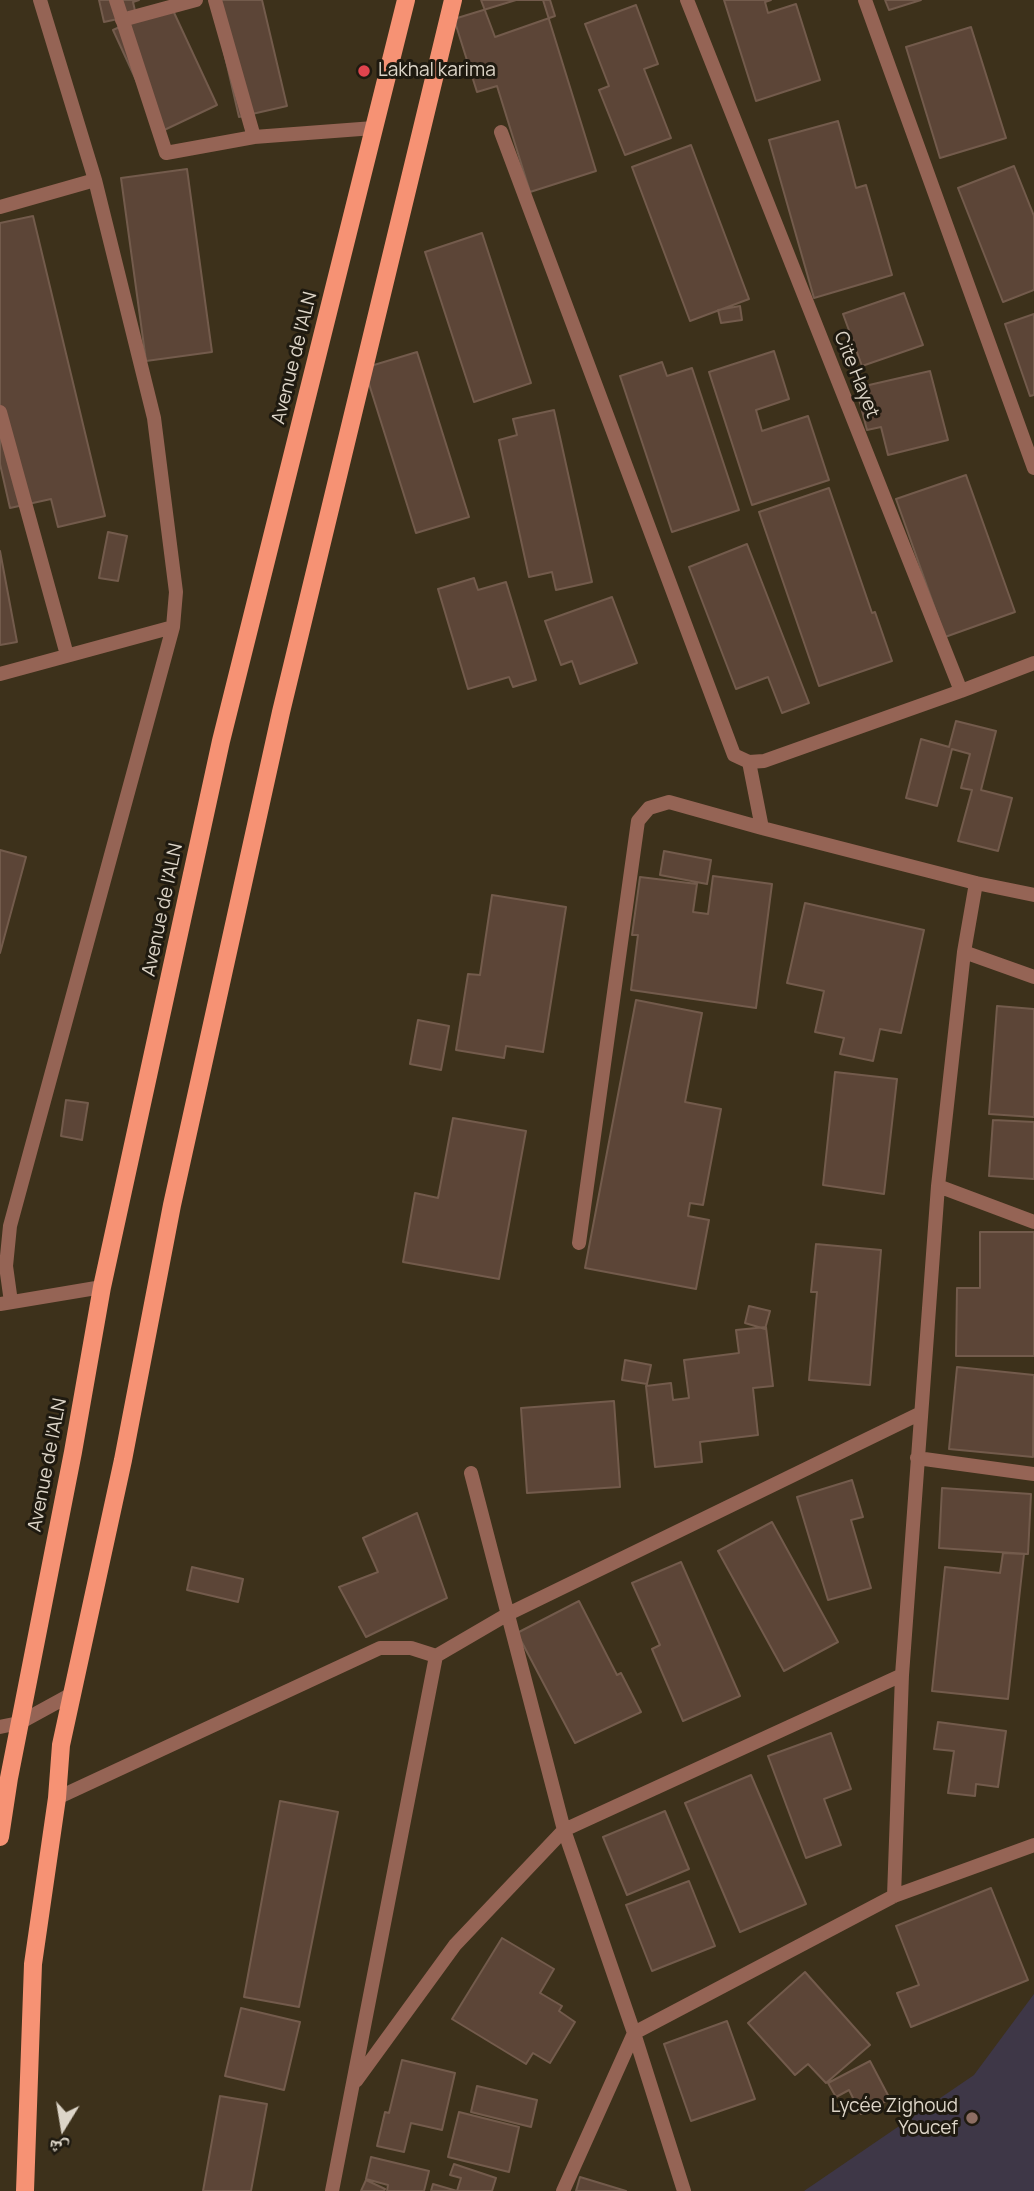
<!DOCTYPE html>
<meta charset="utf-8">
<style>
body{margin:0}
#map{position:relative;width:1034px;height:2191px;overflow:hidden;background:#3d311b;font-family:Manrope,"Noto Naskh Arabic",sans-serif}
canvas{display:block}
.north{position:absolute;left:28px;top:2093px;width:70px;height:70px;-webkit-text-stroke:5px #1f1a10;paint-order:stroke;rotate:191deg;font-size:19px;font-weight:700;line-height:28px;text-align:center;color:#ddd5c8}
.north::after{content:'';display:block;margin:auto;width:24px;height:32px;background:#ddd5c8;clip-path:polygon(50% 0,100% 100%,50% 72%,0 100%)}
</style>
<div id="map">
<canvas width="1034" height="2191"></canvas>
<div class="north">ش</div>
</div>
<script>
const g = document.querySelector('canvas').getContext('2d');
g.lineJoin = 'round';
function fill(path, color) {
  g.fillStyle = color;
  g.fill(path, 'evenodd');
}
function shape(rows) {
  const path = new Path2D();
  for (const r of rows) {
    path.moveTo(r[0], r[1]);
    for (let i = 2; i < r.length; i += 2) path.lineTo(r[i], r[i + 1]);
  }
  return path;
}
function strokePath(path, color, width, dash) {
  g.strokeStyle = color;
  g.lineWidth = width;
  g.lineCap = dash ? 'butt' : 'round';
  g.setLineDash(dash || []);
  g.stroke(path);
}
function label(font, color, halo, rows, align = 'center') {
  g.font = font + ' Manrope,sans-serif';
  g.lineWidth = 6;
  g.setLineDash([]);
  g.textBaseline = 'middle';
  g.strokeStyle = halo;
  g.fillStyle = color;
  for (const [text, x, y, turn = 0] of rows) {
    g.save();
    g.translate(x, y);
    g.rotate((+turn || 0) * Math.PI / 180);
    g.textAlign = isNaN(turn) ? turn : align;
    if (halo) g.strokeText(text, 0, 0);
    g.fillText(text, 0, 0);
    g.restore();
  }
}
fill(shape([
 [1034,1994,1034,2191,804,2191,974,2075]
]), '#3e3747');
const building = shape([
 [99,0,139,0,133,2,136,15,104,22,99,0],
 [212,0,262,0,287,106,239,117,212,0],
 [481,0,550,0,555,16,495,37,481,0],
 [516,0,543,0,596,171,530,192,497,86,477,92,454,19,516,0],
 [724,0,771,0,765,2,768,13,796,4,820,80,756,101,724,0],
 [885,0,921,0,889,10,885,0],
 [170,4,217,105,160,132,113,30,170,4],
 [636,5,658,64,644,69,671,138,625,155,599,90,609,86,585,24,636,5],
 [971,27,1006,138,940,158,906,47,971,27],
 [838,121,856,188,866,185,892,275,814,298,769,140,838,121],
 [691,145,749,299,690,321,632,167,691,145],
 [1014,166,1034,216,1034,290,1003,302,958,188,1014,166],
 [187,169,212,352,146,361,121,178,187,169],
 [33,216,105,516,58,527,51,499,10,508,0,464,0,223,33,216],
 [482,233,531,383,474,402,425,252,482,233],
 [904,293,923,345,862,366,843,314,904,293],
 [740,306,742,320,721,323,718,310,740,306],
 [1034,314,1034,395,1030,396,1005,324,1034,314],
 [774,351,789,399,756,410,762,431,808,416,829,480,752,505,709,372,774,351],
 [417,352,469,517,416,533,364,368,417,352],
 [662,362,667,376,692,368,739,510,672,532,620,376,662,362],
 [930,371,948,440,888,455,881,427,867,430,856,388,930,371],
 [554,410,592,582,556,590,552,572,529,577,499,440,517,435,513,419,554,410],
 [966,475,1015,612,945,637,896,499,966,475],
 [829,488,872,613,875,612,892,661,819,686,759,512,829,488],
 [108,532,127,536,118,581,99,578,108,532],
 [747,544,809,703,782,713,768,677,736,689,689,567,747,544],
 [0,551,17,642,0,645,0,551],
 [474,578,478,590,506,582,536,680,513,687,509,677,468,689,438,589,474,578],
 [612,597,637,663,580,684,572,661,561,665,545,621,612,597],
 [956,721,996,731,981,790,1012,798,998,851,958,841,972,790,961,788,970,754,952,749,937,806,906,798,921,739,949,747,956,721],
 [0,850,26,857,0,953,0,850],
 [664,851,711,860,707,884,660,875,664,851],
 [713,876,772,884,756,1008,631,990,638,935,632,935,640,877,697,884,693,912,708,914,713,876],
 [492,895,566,907,543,1052,506,1046,504,1058,456,1050,468,974,480,975,492,895],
 [805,903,924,930,901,1033,880,1029,873,1061,840,1054,844,1038,815,1032,824,991,787,983,805,903],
 [636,1000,702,1013,685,1102,721,1109,703,1205,690,1203,688,1216,709,1220,696,1289,585,1268,636,1000],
 [997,1006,1034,1009,1034,1117,989,1114,997,1006],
 [418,1020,449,1026,441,1070,410,1064,418,1020],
 [835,1072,897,1079,884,1194,823,1185,835,1072],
 [66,1100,88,1103,82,1140,61,1136,66,1100],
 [453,1118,526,1131,499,1279,403,1262,415,1193,438,1198,453,1118],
 [993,1120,1034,1122,1034,1179,989,1176,993,1120],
 [980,1232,1034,1232,1034,1356,956,1356,957,1288,980,1288,980,1232],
 [816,1244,881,1250,870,1385,809,1380,817,1292,811,1292,816,1244],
 [749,1306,770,1311,765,1329,745,1323,749,1306],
 [766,1327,773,1386,753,1388,758,1435,700,1442,702,1462,655,1467,646,1386,671,1383,673,1400,689,1398,684,1360,739,1353,736,1330,766,1327],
 [625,1360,651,1365,647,1384,622,1380,625,1360],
 [957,1367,1034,1375,1033,1457,949,1449,957,1367],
 [614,1401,620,1487,527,1493,521,1408,614,1401],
 [852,1480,863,1517,851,1520,871,1588,828,1600,797,1497,852,1480],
 [942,1488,1031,1494,1028,1554,939,1548,942,1488],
 [417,1513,447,1598,366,1637,339,1587,378,1572,363,1538,417,1513],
 [772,1522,838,1642,784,1671,718,1551,772,1522],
 [1003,1553,1024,1554,1008,1699,932,1691,945,1567,1000,1573,1003,1553],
 [681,1562,740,1696,683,1721,652,1649,660,1645,632,1583,681,1562],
 [192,1567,243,1579,238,1602,187,1590,192,1567],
 [579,1601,617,1675,621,1673,641,1712,575,1743,517,1633,579,1601],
 [938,1722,1006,1731,998,1787,976,1784,975,1796,948,1793,954,1751,934,1749,938,1722],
 [831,1733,851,1789,824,1799,841,1845,806,1858,768,1756,831,1733],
 [751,1775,806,1904,740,1932,685,1803,751,1775],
 [280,1801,338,1812,299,2007,244,1997,280,1801],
 [665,1811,689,1869,627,1895,603,1837,665,1811],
 [689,1881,715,1946,652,1971,626,1905,689,1881],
 [991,1888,1028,1980,911,2027,897,1993,919,1985,896,1926,991,1888],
 [502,1938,554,1969,540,1993,562,2006,559,2011,575,2022,550,2063,533,2053,526,2064,452,2019,502,1938],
 [805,1972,870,2045,826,2083,808,2064,795,2075,748,2023,805,1972],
 [241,2008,300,2022,284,2090,225,2076,241,2008],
 [727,2021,755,2099,691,2121,664,2044,727,2021],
 [402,2060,455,2073,442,2130,411,2123,404,2152,377,2146,385,2112,389,2113,402,2060],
 [870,2061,890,2099,861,2114,849,2090,836,2097,828,2083,870,2061],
 [477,2086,537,2100,531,2127,471,2112,477,2086],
 [220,2096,267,2104,251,2191,203,2191,220,2096],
 [459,2112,519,2127,509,2172,448,2157,459,2112],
 [371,2157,429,2171,424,2191,387,2191,388,2185,366,2179,371,2157],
 [454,2164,496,2178,492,2191,431,2191,433,2184,457,2191,461,2178,450,2175,454,2164],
 [580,2177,626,2191,576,2191,580,2177],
 [366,2180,385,2189,384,2191,361,2191,366,2180]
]);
fill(building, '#5c4537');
strokePath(building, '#735b4c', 2);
strokePath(shape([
 [116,0,166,153,254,137,374,128],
 [215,0,254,137],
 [687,0,961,691,1034,663],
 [865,0,1034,468],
 [122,20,196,0],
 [501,132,734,755,749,762,762,828],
 [0,207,95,180],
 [0,412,67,655],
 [0,674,173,627],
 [749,762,764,761,961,691],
 [964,952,1034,977],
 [938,1186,1034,1222],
 [579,1243,638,821,649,808,669,802,762,828,976,883,1034,895],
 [11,1302,6,1266,10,1226,173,627,176,592,154,418,95,180,40,0],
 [0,1304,102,1287],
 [917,1458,1034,1474],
 [471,1473,564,1830,634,2033,684,2191],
 [0,1727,19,1723,72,1694],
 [57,1798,380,1648,411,1648,436,1656],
 [894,1896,902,1675,938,1186,964,952,976,883],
 [356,2081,455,1945,564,1830,902,1675],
 [332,2191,436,1656,508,1614,921,1413],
 [563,2191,634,2033,894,1896,1034,1845]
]), '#956455', 14);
strokePath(shape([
 [0,1837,9,1778,73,1452,102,1287,221,741,406,0],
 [25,2191,33,1964,57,1798,61,1745,123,1460,172,1205,281,712,453,0]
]), '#f69274', 18);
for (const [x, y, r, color] of [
 [364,71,7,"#e0444e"],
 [972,2118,7,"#8d6e63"]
]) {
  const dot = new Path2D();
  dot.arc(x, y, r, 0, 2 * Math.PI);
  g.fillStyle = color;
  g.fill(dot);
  strokePath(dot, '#1f1a10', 2.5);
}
label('19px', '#ddd5c8', '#1f1a10', [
 ["Lakhal karima",378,71],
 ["Lycée Zighoud",958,2107,"right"],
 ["Youcef",958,2129,"right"]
], 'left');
label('19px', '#ddd5c8', '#1f1a10', [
 ["Avenue de l'ALN",295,358,-76],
 ["Cite Hayet",856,375,68],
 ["Avenue de l'ALN",163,910,-78],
 ["Avenue de l'ALN",48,1465,-79]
]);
</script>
